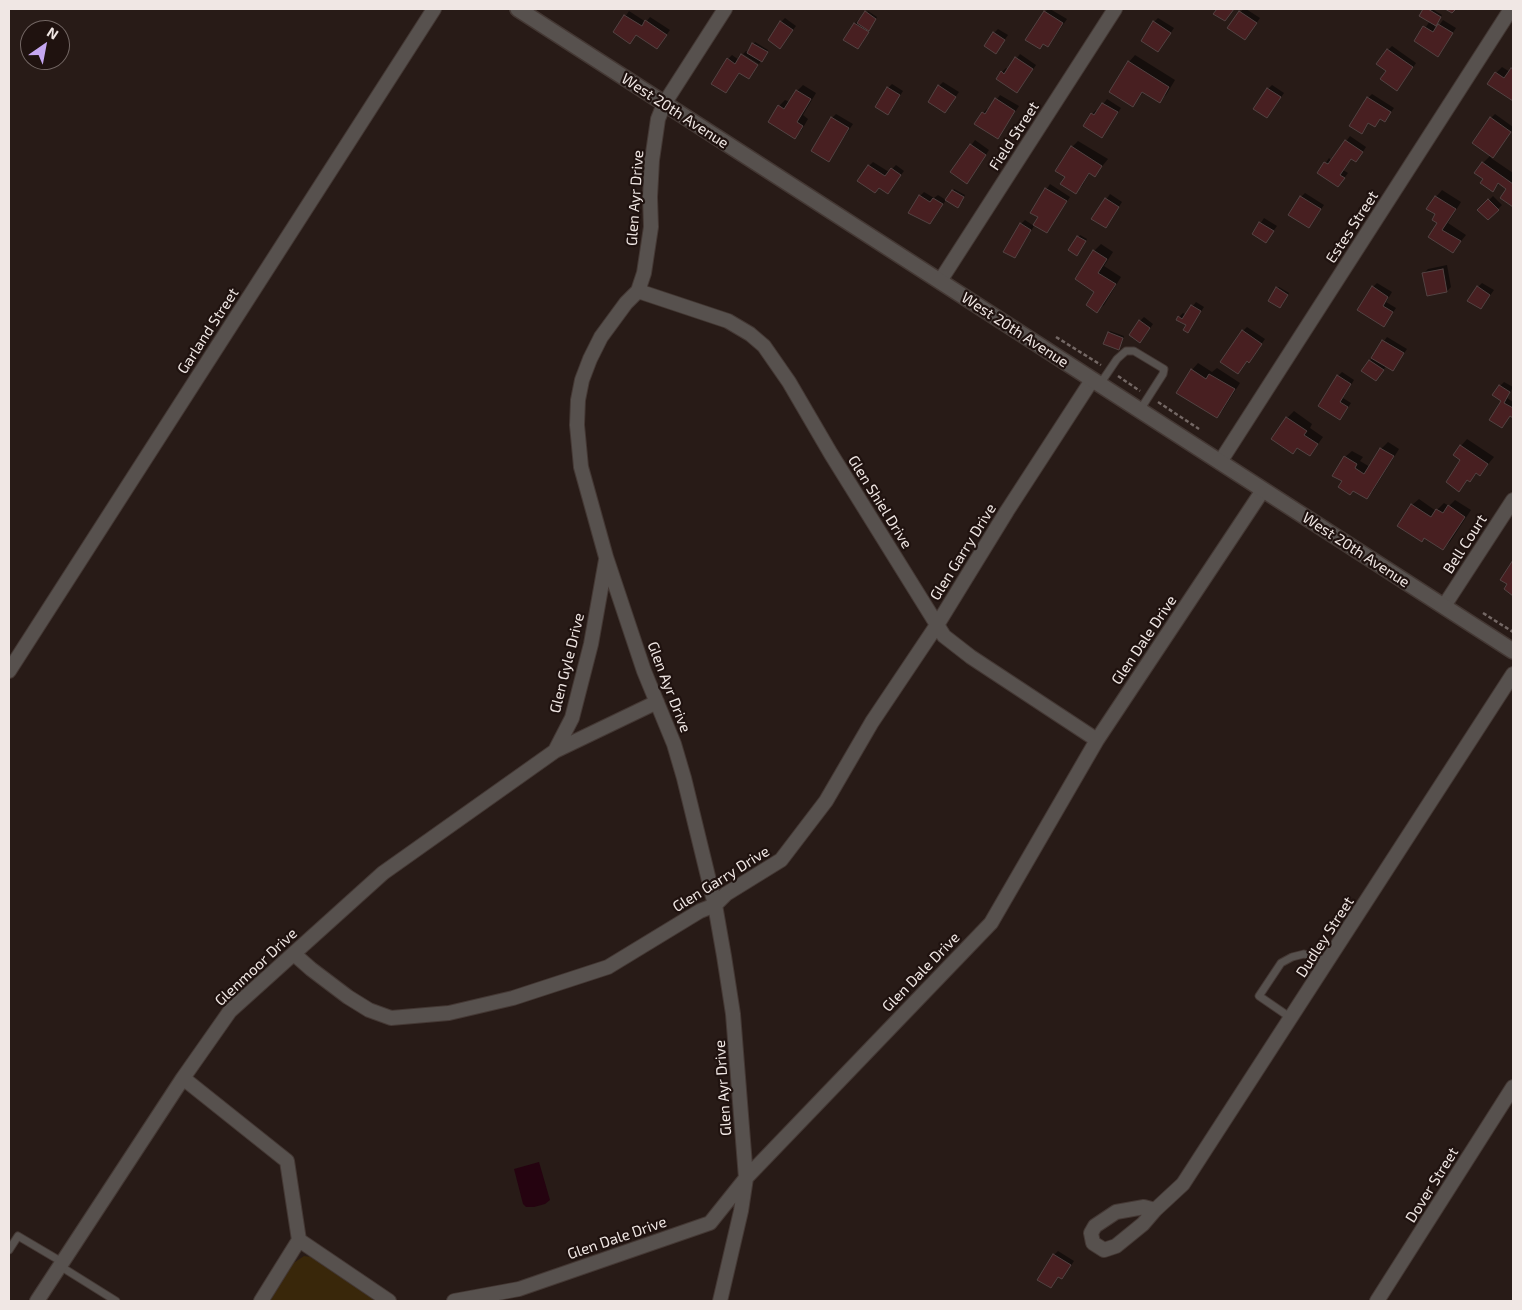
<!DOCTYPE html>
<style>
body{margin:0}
#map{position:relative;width:1522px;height:1310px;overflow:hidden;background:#281b17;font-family:"Exo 2",sans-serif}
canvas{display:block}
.frame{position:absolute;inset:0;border:10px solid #f0e7e4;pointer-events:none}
.north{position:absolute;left:20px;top:20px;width:50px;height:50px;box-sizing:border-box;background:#1f120f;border:1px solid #736764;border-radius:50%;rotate:33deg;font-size:14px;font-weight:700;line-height:20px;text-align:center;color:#f0e7e4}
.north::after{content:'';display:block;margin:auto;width:18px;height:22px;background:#c5a7f1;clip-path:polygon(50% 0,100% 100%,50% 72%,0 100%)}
</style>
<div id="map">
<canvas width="1522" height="1310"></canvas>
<div class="frame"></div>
<div class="north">N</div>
</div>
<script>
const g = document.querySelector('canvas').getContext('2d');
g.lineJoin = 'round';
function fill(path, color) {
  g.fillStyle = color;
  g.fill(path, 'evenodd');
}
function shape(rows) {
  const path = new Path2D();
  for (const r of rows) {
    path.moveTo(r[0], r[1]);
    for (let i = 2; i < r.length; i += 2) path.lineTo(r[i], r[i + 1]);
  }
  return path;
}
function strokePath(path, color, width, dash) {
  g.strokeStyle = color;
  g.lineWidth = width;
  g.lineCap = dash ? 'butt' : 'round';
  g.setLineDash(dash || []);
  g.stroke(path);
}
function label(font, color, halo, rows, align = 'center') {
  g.font = font + ' "Exo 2",sans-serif';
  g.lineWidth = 4.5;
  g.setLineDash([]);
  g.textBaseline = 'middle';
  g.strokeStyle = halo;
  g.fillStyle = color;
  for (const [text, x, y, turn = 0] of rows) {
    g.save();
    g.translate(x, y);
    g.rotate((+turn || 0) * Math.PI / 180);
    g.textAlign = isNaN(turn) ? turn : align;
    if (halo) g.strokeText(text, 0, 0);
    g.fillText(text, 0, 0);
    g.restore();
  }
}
fill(shape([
 [304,1256,311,1257,368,1293,374,1301,270,1301,292,1264]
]), '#39270a');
fill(shape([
 [539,1162,550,1200,545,1204,534,1207,526,1207,523,1204,514,1169]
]), '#250310');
fill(shape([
 [1048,9,1050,9,1067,19,1052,41,1048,45,1044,43,1040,48,1045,12],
 [1243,9,1246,9,1260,18,1245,39,1229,28],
 [1425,9,1432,9,1442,15,1434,26,1437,28,1443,20,1456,28,1438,55,1416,41,1430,21,1421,15],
 [629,11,646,22,650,17,670,30,657,48,637,34,630,42,615,32],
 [868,11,877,17,862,43,858,47,845,40,855,23,859,19,861,20],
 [785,18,796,26,780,47,781,22],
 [1158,18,1174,28,1158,51,1154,22],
 [998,29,1008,35,996,52,994,33],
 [755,42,768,50,759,64,743,54,746,51,748,52],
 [1392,46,1416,63,1401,85,1388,50],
 [1020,54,1036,65,1021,87,1002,72,1006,68,1008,70],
 [732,55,739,60,742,56,758,66,749,78,740,72,726,92,728,59],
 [1135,55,1175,80,1166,95,1159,101,1144,91,1133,105,1129,62],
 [1502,67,1510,72,1513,67,1513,99,1496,73],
 [943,82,959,92,945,111,939,86],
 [892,84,903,91,891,109,888,88],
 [803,85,816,93,803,115,808,119,801,131,794,137,779,106,785,100,790,102,797,91],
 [1272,85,1284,93,1267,117,1268,89],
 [1372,94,1394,108,1384,121,1381,118,1374,126,1369,122,1361,132,1368,98],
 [1000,95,1019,106,998,138,983,113,987,109,989,110],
 [1107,99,1121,108,1102,136,1092,114,1096,110,1098,111],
 [836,114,853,124,828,161,832,118],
 [1495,114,1513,127,1513,129,1491,158,1513,173,1513,206,1502,198,1508,188,1500,183,1492,190,1485,179,1483,163,1491,155,1491,118],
 [1350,136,1366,147,1360,156,1352,158,1343,170,1348,173,1342,181,1319,173,1329,158,1332,161],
 [975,140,989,150,971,178,952,172],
 [1078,141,1108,159,1095,175,1090,172,1082,186,1075,192,1066,177,1072,147],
 [873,162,889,172,896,165,904,171,888,192,869,166],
 [1050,184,1070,197,1047,232,1040,217,1032,212],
 [954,189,965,195,959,205,953,191],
 [1442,190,1461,202,1448,223,1466,235,1453,251,1430,236,1439,223,1436,197],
 [924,192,934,198,938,195,946,200,930,223,920,196],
 [1305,193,1324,205,1309,226,1301,197],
 [1110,194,1122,202,1106,226,1093,219],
 [1493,196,1502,205,1488,219,1479,210],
 [1264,218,1277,226,1266,241,1254,234],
 [1025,220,1034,226,1015,257,1021,224],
 [1080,235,1087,239,1079,253,1070,250],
 [1101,244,1113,252,1104,266,1121,277,1104,305,1097,311,1096,291,1076,278,1094,251],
 [1447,265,1451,287,1447,291,1428,294,1424,273,1428,269],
 [1377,283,1392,292,1386,302,1396,308,1384,325,1373,287],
 [1482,283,1494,290,1481,308,1478,287],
 [1279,287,1289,293,1282,305,1277,288],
 [1196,302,1204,307,1188,331,1187,325,1179,317,1183,313,1186,315],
 [1144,317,1153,324,1144,337,1140,321],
 [1247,327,1265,339,1252,357,1247,360,1243,331],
 [1110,331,1124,336,1119,348,1109,333],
 [1387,337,1407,349,1392,370,1386,366,1380,375,1370,361],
 [1198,363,1212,372,1217,368,1240,383,1223,410,1216,417,1192,370],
 [1342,372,1354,380,1343,398,1351,403,1340,419,1338,376],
 [1504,382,1513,387,1507,398,1513,402,1513,417,1510,415,1502,427,1502,400,1500,386],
 [1294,411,1312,424,1310,428,1323,437,1310,455,1298,447,1293,452,1273,439,1287,418],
 [1467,439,1494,457,1480,474,1477,473,1470,480,1468,479,1459,490,1462,459,1461,446],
 [1388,442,1399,449,1373,491,1367,498,1343,481,1345,457,1352,451,1363,457,1360,461,1370,467,1381,449],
 [1419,499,1436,511,1444,503,1449,506,1455,500,1471,510,1450,542,1443,549,1425,537,1412,505],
 [1058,1251,1074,1261,1066,1273,1059,1276,1051,1287,1054,1255]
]), '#0007');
const building = shape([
 [1217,9,1234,9,1225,21,1213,14,1217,9],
 [1423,9,1428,9,1441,17,1436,26,1419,16,1423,9],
 [1445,9,1456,9,1452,13,1445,9],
 [865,11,876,19,869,31,857,23,865,11],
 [1044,11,1063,23,1048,47,1043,44,1040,49,1025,40,1044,11],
 [1239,11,1257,23,1245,40,1227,28,1239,11],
 [624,15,642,26,645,20,667,35,657,49,636,35,630,44,613,32,624,15],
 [780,21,793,30,780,49,768,40,780,21],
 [1153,21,1171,33,1158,52,1141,41,1153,21],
 [854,23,869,32,858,49,843,40,854,23],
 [1438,24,1453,33,1438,57,1414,41,1423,26,1433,32,1438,24],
 [993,32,1005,40,996,54,984,46,993,32],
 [752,43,768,52,762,62,747,53,752,43],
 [1387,49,1413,67,1397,91,1380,79,1386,71,1376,64,1387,49],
 [741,54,758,65,749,79,739,73,726,93,711,84,727,58,735,64,741,54],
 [1015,57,1033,69,1017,93,996,79,1001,71,1004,74,1015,57],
 [1128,61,1169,87,1160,103,1142,92,1133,107,1109,92,1128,61],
 [1511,68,1513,69,1513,101,1487,84,1495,72,1504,78,1511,68],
 [938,85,956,97,945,113,928,102,938,85],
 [887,87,900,95,888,115,875,107,887,87],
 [1267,88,1281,97,1267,118,1253,109,1267,88],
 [796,90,811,99,797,122,803,126,795,139,768,122,778,105,784,109,796,90],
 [1367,97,1391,112,1385,122,1380,119,1375,127,1368,123,1362,134,1349,126,1367,97],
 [995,98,1015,111,998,139,974,124,982,112,985,114,995,98],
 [1102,103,1118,112,1102,138,1083,126,1091,113,1094,115,1102,103],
 [831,117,849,128,829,162,811,151,831,117],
 [1490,117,1511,132,1493,158,1472,143,1490,117],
 [1345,140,1363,152,1356,162,1351,159,1340,175,1345,178,1338,187,1317,173,1324,162,1328,164,1345,140],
 [970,144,986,155,967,184,950,172,970,144],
 [1071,146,1102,166,1095,177,1089,173,1076,194,1060,184,1065,177,1055,171,1071,146],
 [1482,162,1513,184,1513,207,1500,198,1506,189,1498,183,1493,192,1480,183,1483,179,1474,173,1482,162],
 [868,165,885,176,891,168,901,175,888,194,879,188,875,193,857,181,868,165],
 [1045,188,1067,201,1047,233,1033,225,1038,217,1030,213,1045,188],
 [952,190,964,197,958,208,945,200,952,190],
 [919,195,930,202,933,198,943,204,930,224,908,213,919,195],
 [1300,196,1321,209,1309,228,1288,215,1300,196],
 [1435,196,1456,209,1442,230,1461,241,1453,253,1428,237,1437,223,1432,220,1435,214,1426,209,1435,196],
 [1105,198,1119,207,1106,228,1091,219,1105,198],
 [1488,199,1499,210,1488,220,1477,210,1488,199],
 [1259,222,1274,231,1266,243,1252,234,1259,222],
 [1020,223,1031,230,1015,258,1003,252,1020,223],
 [1077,236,1086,241,1077,256,1068,250,1077,236],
 [1093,250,1107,259,1098,273,1116,284,1097,313,1086,305,1094,292,1075,279,1093,250],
 [1443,269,1447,292,1427,296,1422,273,1443,269],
 [1372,286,1388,297,1383,306,1393,312,1384,327,1357,310,1372,286],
 [1477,286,1490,295,1481,309,1467,301,1477,286],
 [1276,287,1288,295,1280,308,1268,301,1276,287],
 [1191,305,1201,311,1188,333,1183,330,1186,325,1176,320,1178,316,1182,319,1191,305],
 [1139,320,1150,328,1140,343,1129,335,1139,320],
 [1242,330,1262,344,1249,363,1247,361,1238,374,1220,362,1242,330],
 [1108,332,1123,338,1119,350,1103,344,1108,332],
 [1382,340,1404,353,1393,371,1371,358,1382,340],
 [1369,360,1384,370,1376,381,1361,371,1369,360],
 [1191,369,1206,379,1209,374,1235,389,1217,418,1176,393,1191,369],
 [1337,375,1351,384,1340,402,1348,407,1340,420,1318,406,1337,375],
 [1499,385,1510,392,1504,403,1513,408,1513,418,1510,416,1502,428,1489,420,1501,401,1492,395,1499,385],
 [1286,417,1307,431,1304,435,1318,444,1310,456,1297,448,1293,454,1271,439,1286,417],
 [1460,445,1488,464,1480,476,1476,473,1470,482,1467,480,1459,492,1446,482,1460,460,1453,455,1460,445],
 [1380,448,1394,456,1367,499,1353,491,1350,495,1338,487,1342,481,1332,476,1344,456,1357,464,1355,468,1364,474,1380,448],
 [1411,504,1431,517,1436,509,1443,513,1448,505,1465,517,1443,550,1424,538,1422,542,1397,526,1411,504],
 [1513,560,1513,596,1504,589,1507,584,1500,580,1513,560],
 [1053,1254,1071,1265,1062,1279,1058,1277,1051,1288,1037,1280,1053,1254]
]);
fill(building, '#481f21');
strokePath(building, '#534343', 1);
const service = shape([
 [1100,384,1117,359,1126,351,1134,351,1164,369,1163,374,1140,410],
 [1291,1018,1259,996,1281,963,1292,957,1304,954,1328,961],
 [9,1250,18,1236,62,1262],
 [60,1266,116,1301]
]);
const minor = shape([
 [940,281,1115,9],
 [638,291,728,321,750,334,764,346,789,382,831,454,944,636,971,657,1097,740],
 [1220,462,1511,9],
 [1444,606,1513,500],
 [9,671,434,9],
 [555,751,572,718,591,644,606,560],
 [294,954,311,969,348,997,369,1010,391,1018,449,1013,513,998,608,967,700,911,715,905,726,894,781,860,826,801,872,722,937,625,1007,511,1092,380],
 [183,1078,287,1161,299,1240,261,1301],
 [1155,1210,1144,1207,1116,1212,1095,1226,1091,1233,1093,1243,1104,1250,1116,1246,1143,1224,1155,1210,1183,1184,1513,674],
 [299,1240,389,1301],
 [37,1301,183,1078,230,1011,383,873,555,751,657,702],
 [454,1301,519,1289,710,1223,746,1178,991,923,1097,740,1263,490],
 [720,1301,741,1211,746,1178,733,1014,724,956,715,905,684,778,674,744,644,671,606,557,581,467,577,425,578,400,582,380,590,359,601,337,626,303,638,291,644,273,651,227,650,197,652,160,658,119,664,104,725,9],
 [1377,1301,1513,1087]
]);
const tertiary = shape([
 [518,9,1513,651]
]);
strokePath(service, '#443834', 9);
strokePath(minor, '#443834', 16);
strokePath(tertiary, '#443834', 18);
strokePath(shape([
 [1056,337,1101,365],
 [1118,376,1140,391],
 [1158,402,1199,429],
 [1483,613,1513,632]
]), '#746865', 2.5, [4, 2.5]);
strokePath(service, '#57514e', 7);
strokePath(minor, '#57514e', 14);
strokePath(tertiary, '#57514e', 15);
label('15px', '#f0e7e4', '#1f120f', [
 ["West 20th Avenue",675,111,33],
 ["Field Street",1014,136,-57],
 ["Glen Ayr Drive",635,198,-86],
 ["Estes Street",1352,227,-57],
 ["West 20th Avenue",1015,330,33],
 ["Garland Street",208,331,-57],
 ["Glen Shiel Drive",880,502,58],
 ["Bell Court",1465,544,-57],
 ["West 20th Avenue",1356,550,33],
 ["Glen Garry Drive",963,552,-58],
 ["Glen Dale Drive",1144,640,-56],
 ["Glen Gyle Drive",567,663,-76],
 ["Glen Ayr Drive",669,687,69],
 ["Glen Garry Drive",721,879,-32],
 ["Dudley Street",1325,937,-57],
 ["Glenmoor Drive",256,967,-43],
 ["Glen Dale Drive",921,972,-46],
 ["Glen Ayr Drive",723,1088,-94],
 ["Dover Street",1432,1185,-58],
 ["Glen Dale Drive",617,1238,-19]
]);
</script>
